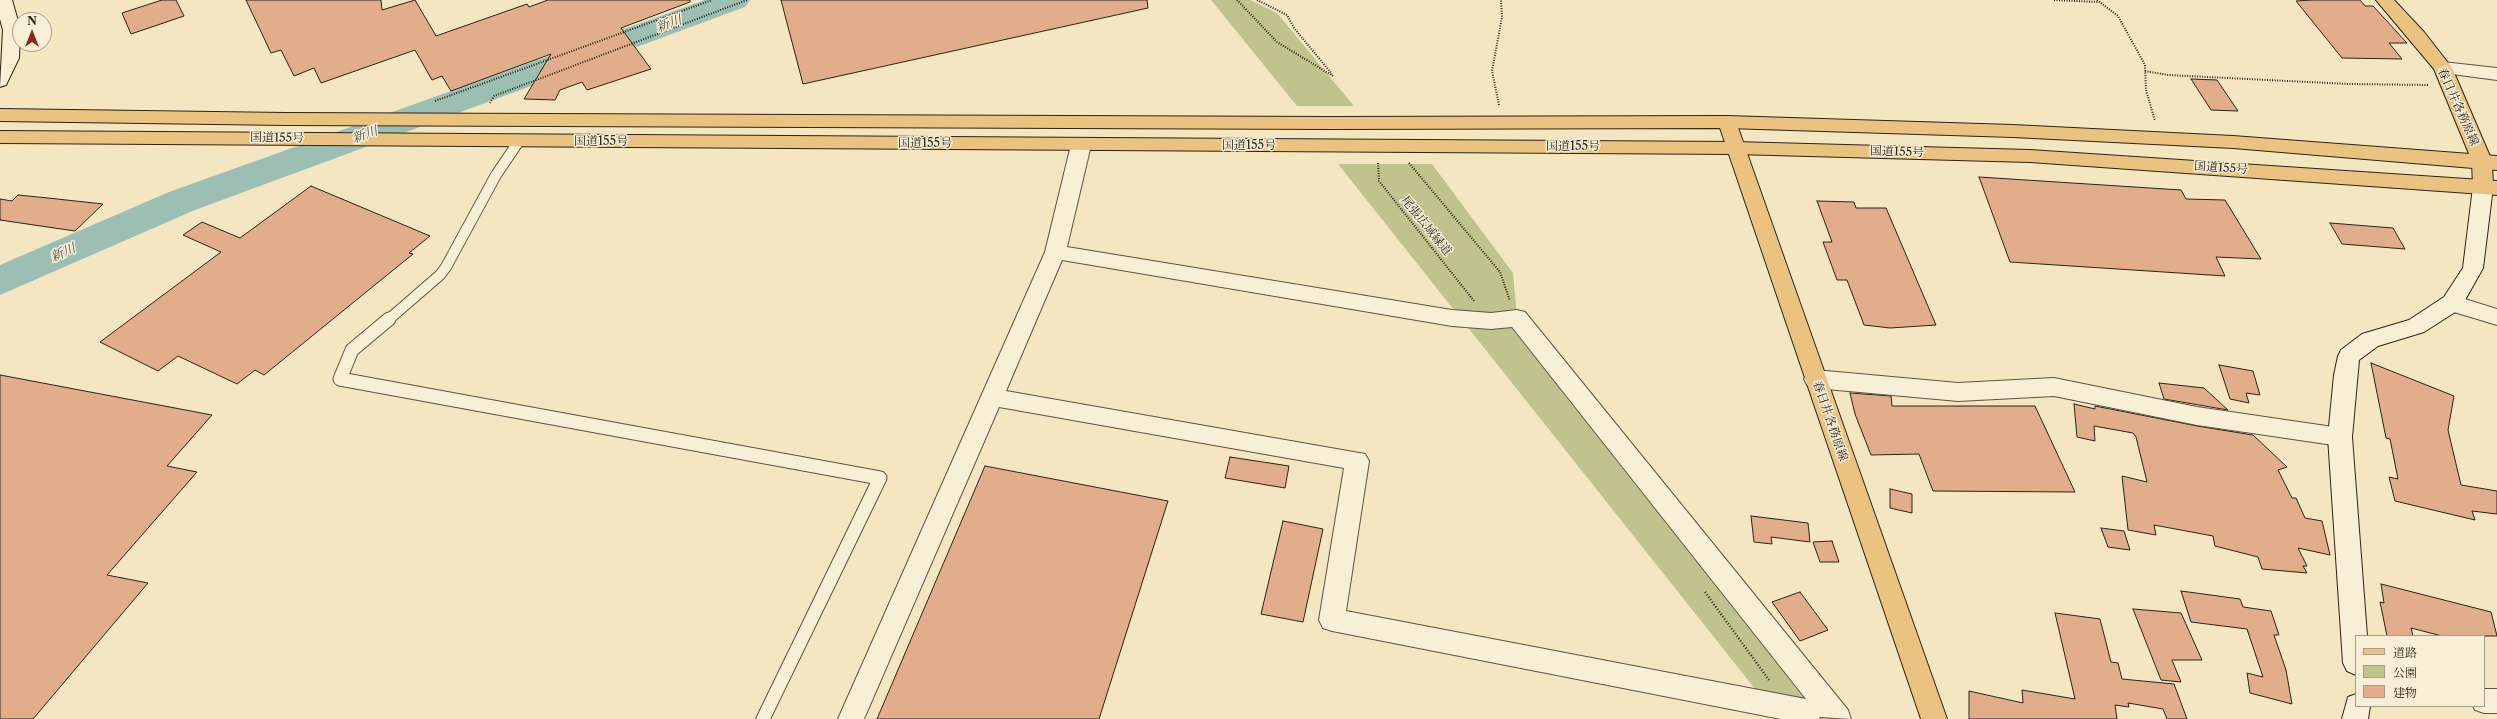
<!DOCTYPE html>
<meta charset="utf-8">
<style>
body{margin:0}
#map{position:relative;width:2497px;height:719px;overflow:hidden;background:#f5e6c2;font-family:"Libre Caslon Text","Noto Serif JP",serif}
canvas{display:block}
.legend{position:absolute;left:2355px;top:635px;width:130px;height:72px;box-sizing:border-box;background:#f8efd7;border:1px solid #a69d8b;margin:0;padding:5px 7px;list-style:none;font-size:12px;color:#2b2218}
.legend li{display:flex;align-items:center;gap:8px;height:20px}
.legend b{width:20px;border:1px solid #a69d8b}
.north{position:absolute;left:12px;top:12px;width:40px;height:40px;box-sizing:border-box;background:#f8efd7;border:1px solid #a69d8b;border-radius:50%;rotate:0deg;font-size:11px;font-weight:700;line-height:16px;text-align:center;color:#2b2218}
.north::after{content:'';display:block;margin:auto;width:14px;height:18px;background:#8f2418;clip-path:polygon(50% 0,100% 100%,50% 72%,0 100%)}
</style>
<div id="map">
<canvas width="2497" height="719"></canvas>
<ul class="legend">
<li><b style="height:5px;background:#eac381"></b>道路</li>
<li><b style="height:11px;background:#c1c38f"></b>公園</li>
<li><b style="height:11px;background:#e2ad8a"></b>建物</li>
</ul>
<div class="north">N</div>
</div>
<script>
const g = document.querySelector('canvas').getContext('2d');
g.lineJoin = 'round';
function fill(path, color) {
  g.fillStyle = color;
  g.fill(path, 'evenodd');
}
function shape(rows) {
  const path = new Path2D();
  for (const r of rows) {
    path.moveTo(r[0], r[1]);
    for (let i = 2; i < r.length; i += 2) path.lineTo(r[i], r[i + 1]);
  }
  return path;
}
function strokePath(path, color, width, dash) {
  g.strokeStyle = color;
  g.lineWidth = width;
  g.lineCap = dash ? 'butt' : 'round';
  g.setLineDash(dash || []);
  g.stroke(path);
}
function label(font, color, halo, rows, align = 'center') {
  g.font = font + ' "Libre Caslon Text","Noto Serif JP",serif';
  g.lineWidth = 3;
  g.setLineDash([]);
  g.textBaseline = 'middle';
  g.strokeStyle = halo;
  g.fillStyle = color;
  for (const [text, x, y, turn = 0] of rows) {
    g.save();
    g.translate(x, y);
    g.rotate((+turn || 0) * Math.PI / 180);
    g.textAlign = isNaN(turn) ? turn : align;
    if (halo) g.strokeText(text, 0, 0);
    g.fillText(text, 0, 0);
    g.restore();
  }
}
fill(shape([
 [1211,0,1250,0,1277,13,1354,106,1297,106],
 [1338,164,1432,164,1513,273,1518,326,1832,719,1779,719]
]), '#c1c38f');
fill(shape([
 [705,0,750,0,745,7,195,210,0,295,0,265,169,192,705,0]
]), '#9cbfb4');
const building = shape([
 [162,0,176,0,184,16,131,34,122,13,162,0],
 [246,0,381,0,382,10,415,0,436,36,527,4,529,7,548,0,690,0,690,2,621,28,651,69,587,90,582,82,560,90,555,100,524,99,551,54,451,91,442,76,432,80,415,50,321,83,314,68,294,76,281,50,271,53,246,0],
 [781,0,1147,0,1148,8,803,84,781,0],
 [2312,0,2360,0,2365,6,2373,6,2407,43,2389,43,2402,59,2342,58,2296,1,2312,0],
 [2191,79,2217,80,2238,111,2211,110,2191,79],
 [1979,177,2181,190,2186,199,2225,200,2261,259,2216,257,2225,276,2010,262,1979,177],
 [311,186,430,236,409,253,413,254,264,375,255,370,237,384,178,356,158,371,100,342,221,252,183,235,202,222,240,238,311,186],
 [18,195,48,198,103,204,75,231,0,220,0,199,12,201,18,195],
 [1817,201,1854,202,1856,208,1886,208,1936,325,1890,328,1864,325,1847,280,1837,280,1823,242,1832,242,1817,201],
 [2330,223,2393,228,2405,249,2342,244,2330,223],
 [2371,363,2454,396,2448,430,2461,485,2497,491,2497,514,2472,511,2475,520,2395,501,2389,477,2398,479,2390,439,2386,438,2371,363],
 [2219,365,2253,371,2260,395,2246,393,2249,403,2230,399,2219,365],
 [0,375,212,415,167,466,197,472,107,575,148,583,33,719,0,719,0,375],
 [2159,383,2204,388,2228,410,2164,399,2159,383],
 [1850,393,1891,396,1892,406,2035,406,2075,492,1933,491,1919,454,1871,455,1855,414,1850,393],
 [2074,404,2095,409,2095,406,2197,426,2253,435,2287,467,2278,470,2292,498,2296,498,2305,518,2322,521,2330,555,2298,548,2307,566,2303,566,2307,573,2262,569,2258,557,2215,546,2213,536,2154,525,2156,535,2128,530,2122,476,2147,482,2136,437,2133,433,2094,426,2095,441,2077,437,2074,404],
 [1230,457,1289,466,1285,488,1225,478,1230,457],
 [985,466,1168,501,1099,719,877,719,985,466],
 [1890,489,1912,494,1912,513,1890,508,1890,489],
 [1751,516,1808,523,1810,542,1771,537,1772,544,1754,542,1751,516],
 [1283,521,1323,529,1303,622,1261,614,1283,521],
 [2101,528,2124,531,2130,550,2108,547,2101,528],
 [1832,541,1839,562,1820,562,1813,542,1832,541],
 [2381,584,2491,612,2497,636,2442,636,2411,628,2413,636,2387,636,2380,602,2384,603,2381,584],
 [2181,591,2240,599,2243,607,2271,611,2279,635,2274,635,2286,670,2292,704,2250,693,2247,673,2263,677,2247,629,2191,622,2181,591],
 [1800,592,1828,630,1800,641,1772,602,1800,592],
 [2133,609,2181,613,2202,660,2172,660,2181,682,2161,680,2133,609],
 [2055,613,2100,619,2111,662,2118,663,2122,679,2174,684,2187,719,2167,719,2163,709,2128,703,2129,707,2115,705,2117,719,1969,719,1969,691,2023,703,2022,690,2075,699,2055,613]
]);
fill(building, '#e2ad8a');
strokePath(building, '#2b2218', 1);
const laneFar1 = shape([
 [388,320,440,275,446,267,496,175,519,141]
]);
const lane = shape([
 [389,319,352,350,340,379,880,478,763,719]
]);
const street = shape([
 [2443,62,2497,68,2497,80,2437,72,2434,68,2437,64,2443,62],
 [1081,139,1088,141,1091,145,1067,247,1452,310,1491,313,1517,310,1525,312,1848,710,1851,719,1820,717,1819,719,1781,719,1332,631,1323,628,1319,620,1344,468,999,407,864,719,838,719,1045,252,1071,145,1074,141,1081,139],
 [1062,260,1452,326,1491,329,1512,327,1806,699,1346,611,1369,461,1365,454,1006,391,1062,260],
 [2452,295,2497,309,2497,325,2444,309,2441,303,2444,297,2452,295],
 [1815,370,1958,383,2054,378,2197,407,2340,428,2348,430,2352,437,2348,444,2340,446,2197,425,2054,396,1958,401,1815,388,1807,385,1804,379,1807,373,1815,370],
 [2484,689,2497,689,2497,713,2484,713,2475,710,2473,706,2484,706,2484,689]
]);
const secondary = shape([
 [0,0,12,0,20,28,19,58,6,85,0,87,3,30,0,19,0,0],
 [2483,180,2490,182,2493,187,2483,268,2460,309,2424,332,2378,346,2359,360,2352,437,2367,636,2356,636,2356,675,2347,671,2343,663,2328,437,2334,375,2338,356,2341,350,2362,334,2409,320,2444,297,2463,268,2473,187,2476,182,2483,180],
 [2356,694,2356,706,2370,706,2368,719,2342,719,2348,697,2356,694]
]);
const primary = shape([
 [2376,0,2394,0,2424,32,2452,68,2492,161,2493,187,2490,192,2483,194,2476,192,2473,187,2472,161,2434,69,2376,0],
 [1727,116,1734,118,1736,122,1947,719,1921,719,1718,122,1720,118,1727,116]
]);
const highway = shape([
 [0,109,285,113,1331,117,1727,116,2013,125,2233,136,2497,156,2497,170,2233,148,2013,137,1727,128,1331,129,285,125,0,121,0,109],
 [0,131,1735,142,2030,150,2497,181,2497,195,2030,162,1735,154,0,143,0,131]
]);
strokePath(laneFar1, '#5e5342', 12);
strokePath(lane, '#5e5342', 15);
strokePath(street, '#5e5342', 2);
strokePath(secondary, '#2b2218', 2);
strokePath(primary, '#2b2218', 2);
strokePath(highway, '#2b2218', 2);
strokePath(shape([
 [1237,0,1277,42,1333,76],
 [1257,0,1287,15,1294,28,1332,74],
 [2054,0,2098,2],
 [2097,0,2118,16,2145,65,2146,90,2155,121],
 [2145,71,2168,75,2348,84,2428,85],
 [435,101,712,0],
 [490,103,494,96,747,0],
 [1499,105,1492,71,1502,17,1501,0],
 [1378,163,1379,181,1474,301],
 [1409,163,1500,272,1510,301]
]), '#2b2218', 2, [1, 1.5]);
strokePath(shape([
 [1705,592,1769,680]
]), '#2b2218', 2.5, [1, 2]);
strokePath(laneFar1, '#f8efd7', 10);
strokePath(lane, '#f8efd7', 13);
fill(street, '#f8efd7');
fill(secondary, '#f8efd7');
fill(primary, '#eac381');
fill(highway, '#eac381');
label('12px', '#2b2218', '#f8efd7', [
 ["春日井各務原線",2458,107,66],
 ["国道155号",277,138,1],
 ["国道155号",601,142],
 ["国道155号",925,144],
 ["国道155号",1249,146],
 ["国道155号",1573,147],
 ["国道155号",1897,152,2],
 ["国道155号",2221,168,4],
 ["尾張広域緑道",1426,226,51],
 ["春日井各務原線",1830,421,71]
]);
label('italic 13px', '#4d5147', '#f8efd7', [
 ["新川",669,24,-20],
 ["新川",365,135,-20],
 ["新川",63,253,-24]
]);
</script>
